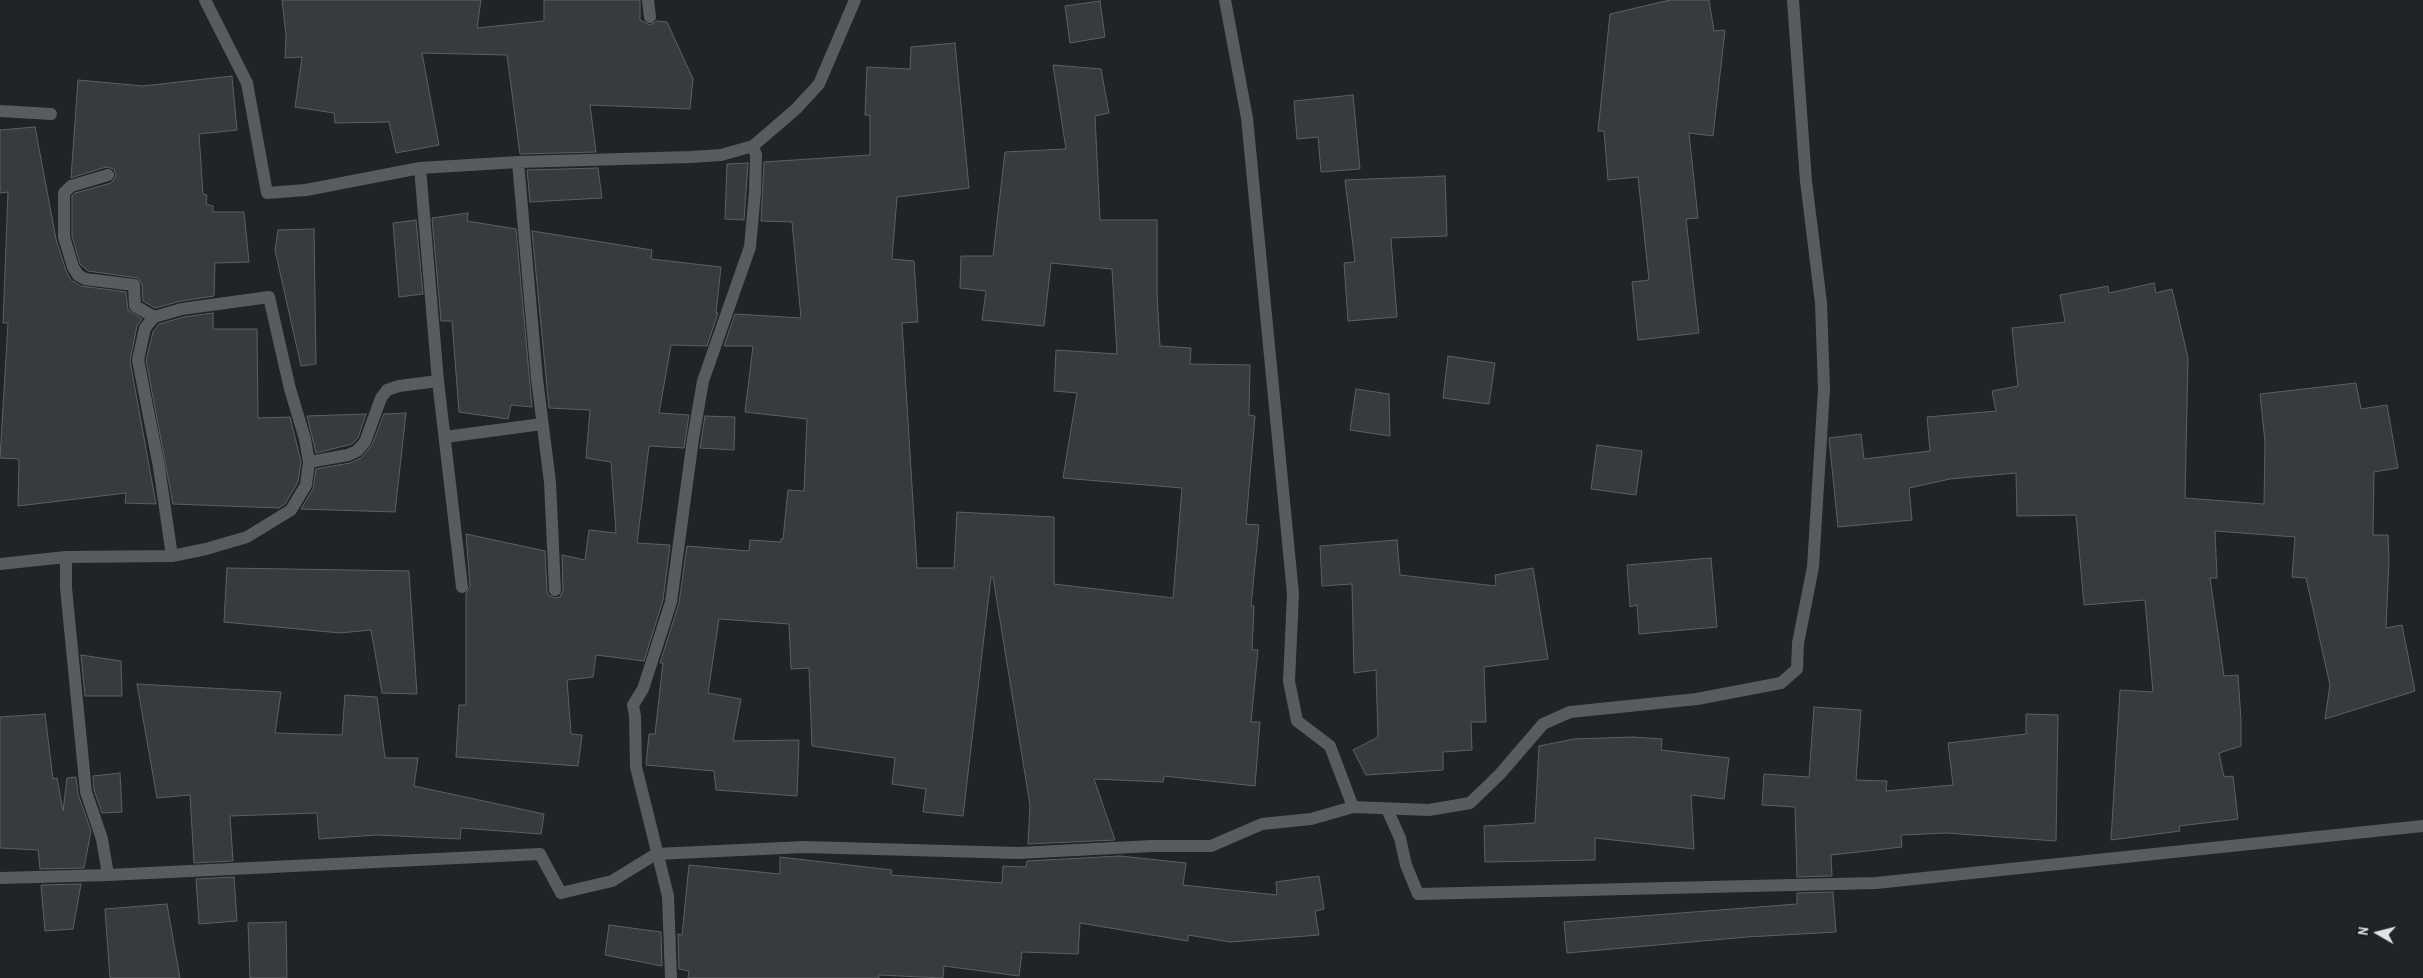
<!DOCTYPE html>
<style>
body{margin:0}
#map{position:relative;width:2423px;height:978px;overflow:hidden;background:#202327;font-family:"Archivo Narrow",sans-serif}
canvas{display:block}
.north{position:absolute;left:2353px;top:908px;width:50px;height:50px;-webkit-text-stroke:4px #161a1e;paint-order:stroke;rotate:278deg;font-size:14px;font-weight:700;line-height:20px;text-align:center;color:#e0e2e5}
.north::after{content:'';display:block;margin:auto;width:18px;height:22px;background:#e0e2e5;clip-path:polygon(50% 0,100% 100%,50% 72%,0 100%)}
</style>
<div id="map">
<canvas width="2423" height="978"></canvas>
<div class="north">N</div>
</div>
<script>
const g = document.querySelector('canvas').getContext('2d');
g.lineJoin = 'round';
function fill(path, color) {
  g.fillStyle = color;
  g.fill(path, 'evenodd');
}
function shape(rows) {
  const path = new Path2D();
  for (const r of rows) {
    path.moveTo(r[0], r[1]);
    for (let i = 2; i < r.length; i += 2) path.lineTo(r[i], r[i + 1]);
  }
  return path;
}
function strokePath(path, color, width, dash) {
  g.strokeStyle = color;
  g.lineWidth = width;
  g.lineCap = dash ? 'butt' : 'round';
  g.setLineDash(dash || []);
  g.stroke(path);
}
const building = shape([
 [282,0,481,0,477,28,544,21,544,0,640,0,640,20,650,25,657,21,667,22,693,79,690,109,590,105,596,152,520,154,507,55,422,53,439,145,396,153,389,122,335,123,334,113,295,107,302,57,285,58,286,35,282,0],
 [1670,0,1709,0,1714,31,1725,30,1713,136,1689,133,1698,218,1686,219,1699,333,1638,340,1632,282,1649,280,1638,177,1608,180,1604,131,1598,131,1610,14,1670,0],
 [1100,1,1105,37,1070,43,1065,6,1100,1],
 [955,43,969,188,897,197,892,259,914,261,918,322,902,323,917,568,954,568,957,512,1054,517,1054,584,1173,598,1182,488,1063,478,1077,393,1054,391,1056,350,1117,354,1112,269,1051,263,1044,326,982,320,986,291,960,288,961,256,993,256,1005,152,1066,149,1053,65,1101,69,1109,113,1095,116,1100,220,1157,220,1157,294,1160,346,1191,348,1190,364,1250,365,1249,415,1255,416,1246,524,1259,525,1251,606,1254,606,1252,650,1258,650,1251,722,1260,722,1255,786,1164,776,1163,782,1094,779,1115,840,1028,844,1030,805,993,577,991,577,963,816,923,812,926,789,892,784,895,758,812,746,809,668,791,669,789,624,719,619,708,693,741,699,733,741,799,740,797,796,716,790,714,771,646,765,649,734,655,734,663,663,660,663,679,603,687,546,749,551,750,540,781,542,781,539,783,539,788,490,804,491,807,419,745,412,753,346,724,346,735,314,801,318,792,222,761,221,764,162,870,155,870,115,865,115,867,67,910,69,911,47,955,43],
 [232,76,237,130,199,134,203,194,207,195,206,204,213,206,213,212,244,212,249,262,215,263,214,296,181,301,155,308,143,301,142,284,138,278,88,271,80,264,72,236,72,196,75,193,111,183,116,176,114,169,106,167,71,178,78,80,143,86,232,76],
 [1353,95,1360,169,1321,172,1318,137,1297,139,1294,101,1353,95],
 [35,127,56,239,66,271,71,280,81,286,126,292,128,310,142,319,137,326,130,361,156,504,125,503,126,493,18,506,19,459,0,458,8,323,3,323,8,192,0,193,0,130,35,127],
 [748,163,744,220,725,219,727,164,748,163],
 [598,168,602,198,530,202,527,170,598,168],
 [1445,176,1447,236,1391,238,1397,317,1348,321,1344,263,1355,262,1345,180,1445,176],
 [468,213,467,221,516,229,532,407,511,405,508,419,459,412,452,321,441,321,432,218,468,213],
 [416,220,423,294,399,297,393,223,416,220],
 [314,229,316,364,301,366,275,250,278,230,314,229],
 [532,231,652,250,651,259,721,267,716,313,718,313,707,346,671,345,659,413,689,415,684,448,649,446,637,543,670,545,663,600,644,661,596,655,593,677,567,680,571,734,582,735,578,766,456,757,459,705,466,705,466,594,470,586,466,534,545,551,547,591,548,595,555,598,560,597,563,590,562,555,585,560,589,530,616,533,611,462,586,458,590,410,549,408,532,231],
 [2154,283,2156,293,2172,289,2188,358,2185,498,2264,504,2265,442,2260,394,2356,383,2361,409,2387,405,2398,468,2374,472,2373,535,2388,535,2389,560,2386,628,2402,625,2415,691,2325,719,2330,685,2306,578,2292,577,2295,537,2215,531,2217,578,2210,578,2224,676,2238,675,2241,720,2241,746,2219,753,2224,777,2233,776,2238,819,2179,826,2180,831,2111,840,2120,690,2153,692,2145,600,2084,605,2076,515,2017,516,2016,473,1950,479,1909,488,1912,520,1838,527,1829,438,1861,434,1864,459,1930,451,1927,417,1996,411,1992,391,2018,386,2012,328,2065,322,2060,295,2108,286,2109,293,2154,283],
 [213,313,213,329,257,329,258,418,290,417,301,462,298,482,285,504,279,508,173,504,146,360,153,332,159,324,184,317,213,313],
 [1448,356,1495,363,1489,404,1443,398,1448,356],
 [1356,389,1389,394,1390,436,1350,430,1356,389],
 [406,413,395,512,301,509,313,489,316,469,350,463,361,458,372,445,384,414,406,413],
 [366,414,358,438,352,444,316,453,307,416,366,414],
 [705,416,735,417,734,450,700,448,705,416],
 [1597,445,1642,451,1636,495,1591,489,1597,445],
 [1397,540,1400,575,1496,586,1495,575,1533,568,1548,659,1484,667,1486,722,1471,722,1472,750,1443,752,1443,770,1366,775,1353,750,1378,737,1376,670,1354,673,1352,584,1322,586,1320,546,1397,540],
 [1711,558,1717,627,1639,634,1637,605,1630,607,1627,565,1711,558],
 [227,568,409,571,417,694,382,693,371,630,340,633,224,622,227,568],
 [81,655,121,661,122,696,85,696,81,655],
 [137,684,281,692,275,733,342,735,345,695,377,697,385,758,418,758,414,786,544,814,541,834,461,828,460,839,377,835,319,839,317,813,230,816,233,861,194,863,190,795,157,798,137,684],
 [1814,707,1861,710,1856,780,1887,781,1886,791,1953,785,1948,743,2026,734,2026,714,2058,715,2056,841,1946,833,1901,835,1902,847,1831,855,1832,876,1797,877,1795,807,1762,805,1764,774,1809,777,1814,707],
 [45,714,53,779,57,778,63,811,67,778,76,777,78,794,91,831,84,868,40,869,38,850,0,848,0,717,45,714],
 [1633,737,1662,739,1661,750,1729,758,1724,799,1691,795,1694,849,1595,838,1595,860,1485,862,1484,826,1535,823,1539,746,1574,739,1633,737],
 [120,773,122,812,102,813,94,790,93,776,120,773],
 [1120,856,1186,863,1183,885,1277,895,1276,882,1319,876,1324,909,1315,911,1319,935,1230,942,1188,935,1188,941,1080,923,1078,954,1022,952,1019,976,944,966,943,978,879,975,879,978,688,978,689,971,679,969,678,934,682,935,689,865,780,874,780,857,892,870,891,875,1002,883,1003,866,1026,867,1027,861,1120,856],
 [234,877,237,921,199,924,196,879,234,877],
 [81,884,73,929,45,931,41,885,81,884],
 [1833,892,1836,932,1747,937,1567,953,1564,922,1797,904,1797,893,1833,892],
 [167,904,180,978,110,978,105,909,167,904],
 [286,922,287,978,250,978,248,923,286,922],
 [609,925,661,932,662,966,605,955,609,925]
]);
fill(building, '#373b3f');
strokePath(building, '#5c6065', 1);
strokePath(shape([
 [205,0,247,83,267,193,306,190,420,168,518,162,691,157,721,155,753,146],
 [648,0,650,17],
 [1225,0,1247,118,1293,594,1289,681,1297,721,1330,746,1353,807],
 [0,111,51,114],
 [518,162,537,379,550,482,555,590],
 [420,168,438,381,462,587],
 [108,175,71,186,64,193,64,237,73,267,78,275,85,279,134,285,135,306,154,317],
 [445,437,542,424],
 [309,462,348,455,357,451,365,442,381,398,387,390,399,386,438,381],
 [0,564,66,557],
 [1387,809,1400,838,1406,865,1418,894,1876,883,2423,826],
 [108,875,102,839,86,792,66,588,66,557,172,556,206,549,247,537,291,510,306,485,309,462,305,439,290,389,269,297,182,309,154,317,145,328,138,360,159,467,172,556],
 [0,878,108,875,540,854,561,893,612,881,656,854,804,847,1018,853,1152,846,1211,846,1262,824,1311,819,1353,807,1429,810,1470,803,1500,774,1543,724,1570,712,1697,699,1781,683,1797,669,1798,643,1813,567,1824,389,1821,303,1806,181,1793,0],
 [671,978,668,896,636,767,635,716,633,705,643,689,671,602,693,439,703,381,750,247,755,192,756,155,753,146,796,109,819,84,855,0]
]), '#595b5d', 12);
</script>
